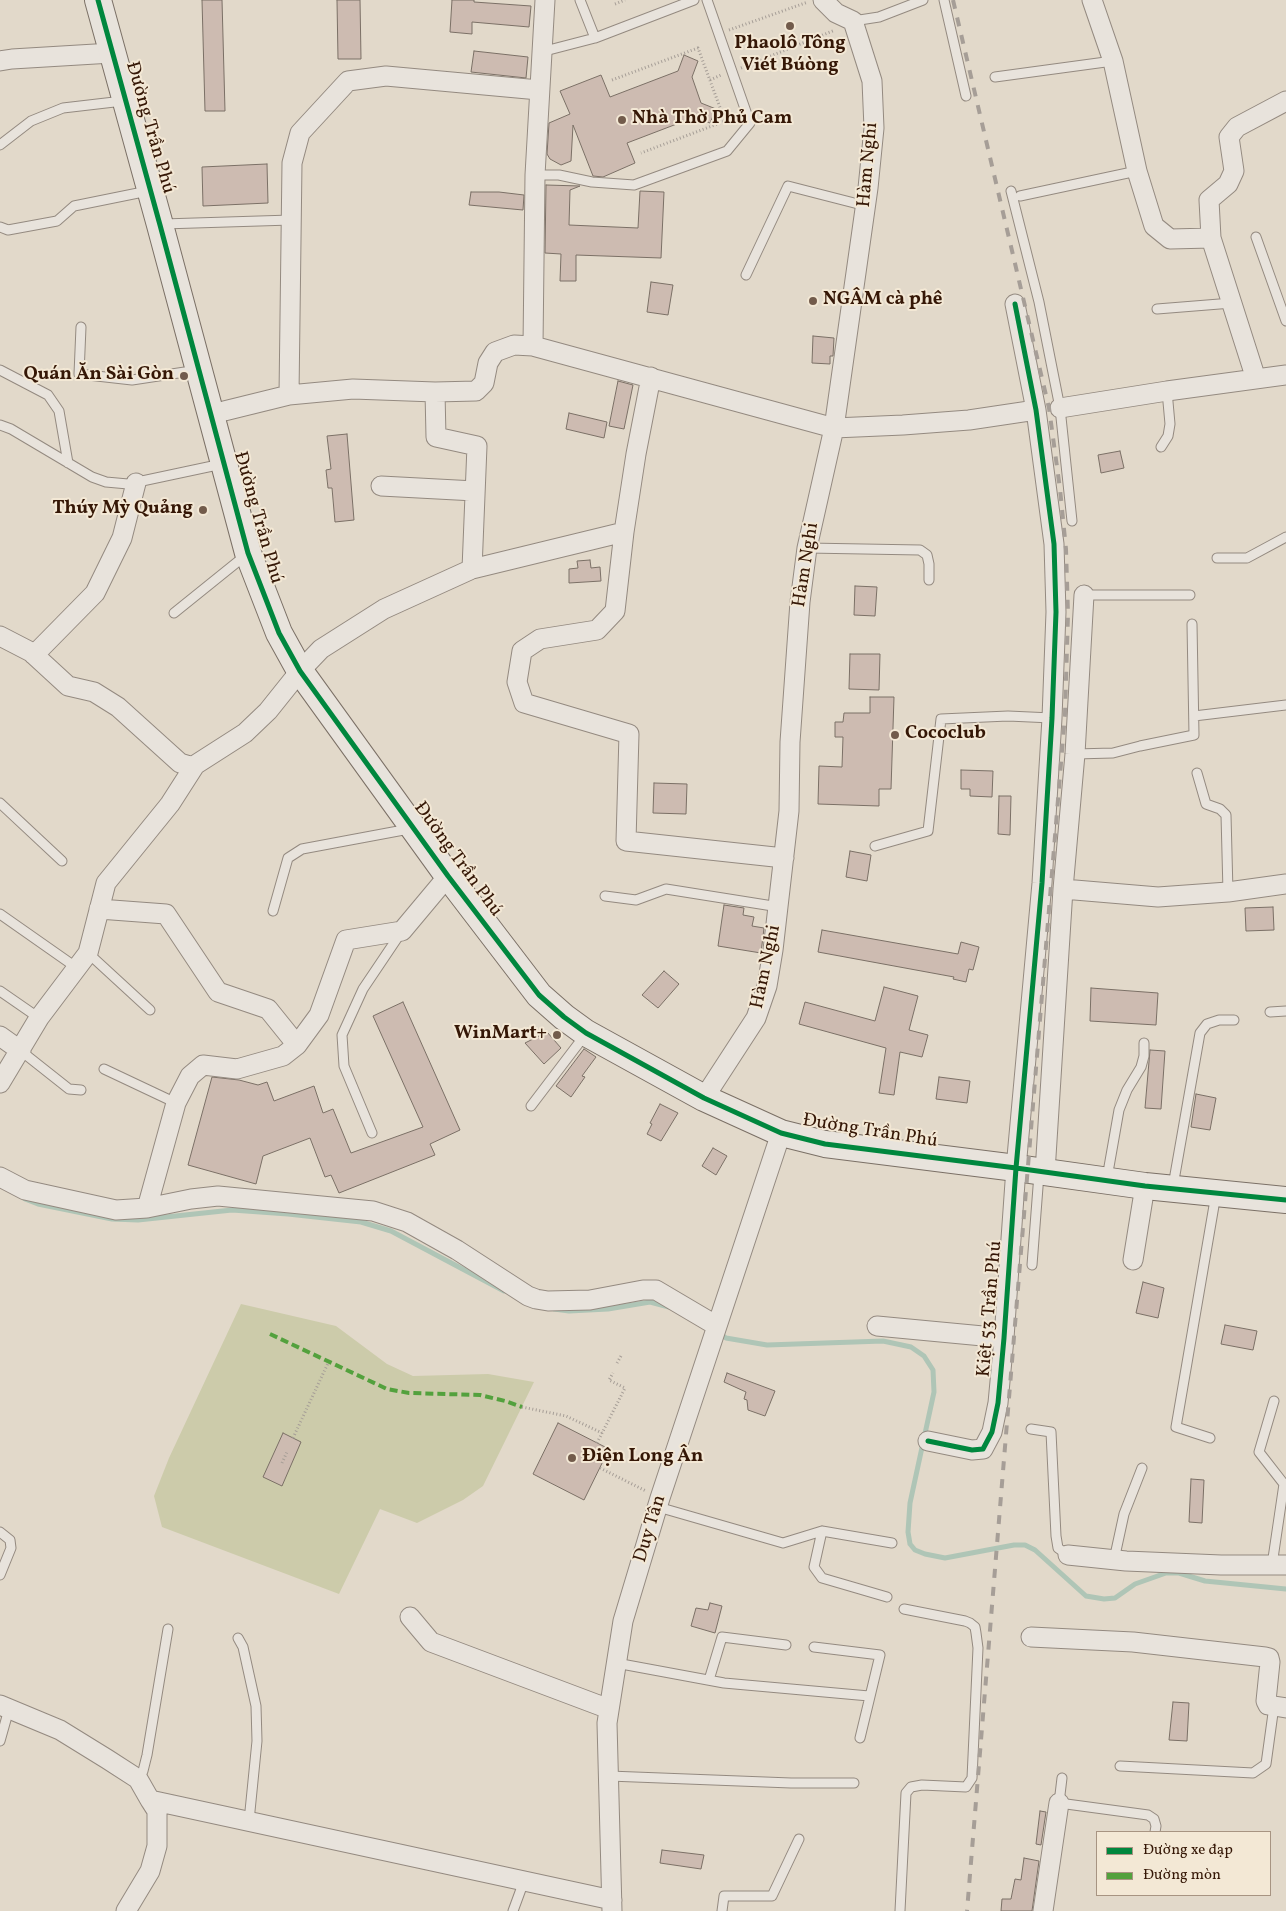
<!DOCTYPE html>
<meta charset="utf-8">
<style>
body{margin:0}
#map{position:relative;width:1286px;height:1911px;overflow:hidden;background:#e2d9ca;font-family:Vollkorn,serif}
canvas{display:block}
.legend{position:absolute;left:1096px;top:1831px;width:175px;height:65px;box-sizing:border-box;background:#f3e8d5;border:1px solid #a79482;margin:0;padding:6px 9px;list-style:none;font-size:15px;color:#351706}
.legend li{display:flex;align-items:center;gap:10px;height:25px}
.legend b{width:25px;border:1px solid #a79482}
</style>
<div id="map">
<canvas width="1286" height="1911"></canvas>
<ul class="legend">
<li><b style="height:6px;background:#00873e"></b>Đường xe đạp</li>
<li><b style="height:6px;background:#53a13d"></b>Đường mòn</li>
</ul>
</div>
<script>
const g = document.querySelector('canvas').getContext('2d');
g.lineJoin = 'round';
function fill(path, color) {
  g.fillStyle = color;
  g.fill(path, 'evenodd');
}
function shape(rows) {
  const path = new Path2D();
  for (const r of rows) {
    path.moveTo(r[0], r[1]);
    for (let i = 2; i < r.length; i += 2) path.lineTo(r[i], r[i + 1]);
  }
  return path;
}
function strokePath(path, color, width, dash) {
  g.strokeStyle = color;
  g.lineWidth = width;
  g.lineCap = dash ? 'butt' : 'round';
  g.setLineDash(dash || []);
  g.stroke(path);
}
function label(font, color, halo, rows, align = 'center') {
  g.font = font + ' Vollkorn,serif';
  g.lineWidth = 4;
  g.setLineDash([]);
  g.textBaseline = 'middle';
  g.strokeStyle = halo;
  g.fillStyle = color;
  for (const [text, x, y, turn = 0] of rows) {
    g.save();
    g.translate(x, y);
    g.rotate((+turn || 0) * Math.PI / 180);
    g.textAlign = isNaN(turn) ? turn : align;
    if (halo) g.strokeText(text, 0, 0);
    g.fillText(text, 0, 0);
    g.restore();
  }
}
fill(shape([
 [241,1304,336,1326,387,1364,413,1376,488,1374,534,1382,483,1486,463,1500,417,1523,380,1509,339,1594,162,1527,154,1496,169,1458]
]), '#cccbaa');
strokePath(shape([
 [25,1199,38,1204,112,1219,138,1220,232,1210,288,1214,361,1222,391,1231,504,1291],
 [554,1309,569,1311,608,1309,650,1302,669,1307],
 [719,1333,726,1338,767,1345,883,1341,911,1347,924,1356,933,1370,934,1392,910,1503,908,1532,910,1544,915,1550,925,1554,945,1558,1014,1545,1025,1545,1035,1550,1086,1596,1104,1599,1115,1598,1135,1584,1166,1573,1179,1573,1205,1581,1286,1589]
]), '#afc5b6', 5);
const building = shape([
 [202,0,222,0,225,111,205,111,202,0],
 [337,0,360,0,361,59,338,59,337,0],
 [452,0,474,0,474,2,531,6,529,27,472,22,472,34,450,32,452,0],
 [474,51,528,57,526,78,471,72,474,51],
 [684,55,698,61,692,77,701,103,716,109,710,123,695,117,627,143,635,163,603,177,593,176,573,125,571,161,561,165,550,159,547,154,549,123,570,114,560,91,601,75,610,97,678,71,684,55],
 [267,164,268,203,203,206,202,167,267,164],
 [546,185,580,186,570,190,569,225,638,228,640,191,664,192,661,258,576,255,576,281,560,281,561,254,545,253,546,185],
 [471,192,499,192,524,195,523,210,469,205,471,192],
 [651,282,673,285,668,315,647,312,651,282],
 [813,336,834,338,833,356,830,356,830,364,812,363,813,336],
 [618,381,633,385,624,429,609,426,618,381],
 [569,413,607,422,604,438,566,429,569,413],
 [347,434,354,520,335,522,332,488,328,488,326,470,331,469,327,436,347,434],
 [1120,451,1124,468,1101,473,1098,455,1120,451],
 [590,560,591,568,600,567,601,581,569,583,569,569,578,568,577,561,590,560],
 [855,586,877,587,875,616,854,615,855,586],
 [850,654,880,654,879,690,849,689,850,654],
 [870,697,894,697,891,789,879,789,879,806,818,804,819,766,842,767,843,737,835,737,835,722,843,722,844,713,870,713,870,697],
 [961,770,993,771,992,797,970,796,970,789,961,789,961,770],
 [654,783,687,784,686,814,653,813,654,783],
 [999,796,1011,796,1010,835,998,834,999,796],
 [850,851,871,855,867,881,846,877,850,851],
 [724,905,744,908,743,915,754,917,752,926,764,928,761,953,718,946,724,905],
 [1273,907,1274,930,1246,931,1245,908,1273,907],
 [822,930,958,954,961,942,979,947,973,970,969,969,966,982,953,979,954,977,818,952,822,930],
 [664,971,679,984,658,1008,642,995,664,971],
 [884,987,918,996,909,1030,928,1035,922,1057,900,1052,894,1095,879,1093,886,1048,799,1024,805,1002,875,1021,884,987],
 [1091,988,1158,993,1156,1025,1090,1021,1091,988],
 [403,1002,460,1130,430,1144,435,1155,339,1193,331,1175,325,1177,310,1138,263,1156,256,1184,188,1165,212,1077,239,1080,258,1085,267,1082,274,1101,314,1086,323,1113,333,1109,351,1153,423,1127,373,1016,403,1002],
 [547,1032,561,1048,544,1064,525,1043,547,1032],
 [584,1049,596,1057,582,1076,585,1077,571,1097,556,1086,584,1049],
 [1150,1050,1165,1051,1161,1109,1145,1108,1150,1050],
 [939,1077,970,1081,967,1103,936,1099,939,1077],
 [1196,1094,1216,1098,1210,1130,1191,1127,1196,1094],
 [660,1104,678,1113,661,1141,647,1134,652,1124,650,1123,660,1104],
 [713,1148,727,1156,716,1175,702,1166,713,1148],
 [1143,1282,1164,1288,1158,1318,1136,1313,1143,1282],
 [1225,1325,1257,1331,1253,1350,1221,1344,1225,1325],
 [727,1373,775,1391,765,1416,748,1410,747,1400,744,1399,746,1392,724,1382,727,1373],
 [558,1423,609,1449,584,1500,533,1474,558,1423],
 [283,1433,301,1442,282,1486,263,1477,283,1433],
 [1191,1479,1204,1480,1202,1523,1189,1522,1191,1479],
 [710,1603,722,1606,715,1633,691,1626,696,1608,708,1610,710,1603],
 [1173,1702,1189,1703,1187,1741,1169,1740,1173,1702],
 [1040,1811,1046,1812,1041,1845,1036,1844,1040,1811],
 [662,1850,704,1855,701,1869,660,1863,662,1850],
 [1024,1858,1039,1861,1032,1911,1001,1911,1002,1899,1011,1899,1015,1879,1021,1880,1024,1858]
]);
fill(building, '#cdbbb1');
strokePath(building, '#7b7066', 1);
const lane = shape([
 [944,0,966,96],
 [853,21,879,17,923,0],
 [595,38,694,0],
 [541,52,595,38,580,0],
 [995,77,1113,61],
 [0,145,31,121,63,108,123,101],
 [535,175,559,175,592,182,634,185,727,151,750,123,707,0],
 [1011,191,1039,302,1060,408,1072,521],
 [1020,196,1137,171],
 [163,224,291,220],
 [0,227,8,230,57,221,74,206,148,191],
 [1256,237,1286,321],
 [746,275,788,186,866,206],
 [1157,309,1232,303],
 [81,327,79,374,132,380,198,370],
 [0,370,48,395,59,411,68,463],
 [0,425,11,429,92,477,106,482,128,484,222,464],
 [1161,447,1168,436,1170,424,1167,391],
 [807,548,920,550,927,555,929,564,929,580],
 [1217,558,1247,558,1286,537],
 [1084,595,1190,595],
 [174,613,246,555],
 [1194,716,1286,705],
 [1075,754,1113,753,1140,746,1194,735,1192,624],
 [1197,773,1206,804,1220,809,1226,815,1228,892],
 [0,803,62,861],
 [875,846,928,831,941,719,1008,716,1052,718],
 [605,896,636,900,666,889,779,907],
 [273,911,288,858,302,849,409,829],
 [0,914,77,968],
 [88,953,150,1010],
 [0,991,39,1018],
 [1270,1012,1286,1011],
 [21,1051,69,1089,81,1090],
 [104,1069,176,1103],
 [531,1106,585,1035],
 [372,1133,344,1066,342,1035,363,989,402,931],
 [1107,1178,1119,1110,1127,1090,1141,1067,1144,1056,1144,1043],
 [1173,1186,1200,1033,1207,1024,1219,1020,1234,1020],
 [1032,1265,1039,1174],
 [1031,1429,1051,1432,1056,1536,1058,1548,1068,1555],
 [1210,1438,1176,1427,1216,1194],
 [658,1507,783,1543,822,1531,892,1543],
 [822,1531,814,1567,822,1578,887,1597],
 [0,1532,10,1540,11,1548,0,1575],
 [1114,1560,1124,1514,1142,1468],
 [1272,1565,1284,1484,1259,1452,1274,1401],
 [238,1638,243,1647,256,1706,257,1741,249,1821],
 [814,1647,880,1655,860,1738],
 [616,1663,724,1683,869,1696],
 [709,1680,722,1637,786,1645],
 [0,1741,9,1709],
 [1120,1766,1253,1773,1266,1764,1274,1706],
 [609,1776,791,1783,854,1783],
 [1062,1778,1059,1803,1148,1815,1154,1819,1156,1826,1155,1832],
 [138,1779,143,1771,147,1755,168,1629],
 [513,1911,524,1881],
 [722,1911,724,1896,772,1896,799,1839],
 [900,1911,906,1793,911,1787,922,1785,966,1787,972,1778,978,1648,976,1633,975,1627,970,1623,965,1621,904,1609]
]);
const street = shape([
 [1092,0,1113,61,1137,171,1154,226,1170,239,1211,238,1256,379],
 [0,61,12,59,112,53],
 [1211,238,1209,200,1228,184,1234,171,1229,137,1237,127,1286,101],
 [533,346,535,175,545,0],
 [435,392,436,437,477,446,472,569],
 [289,395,292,163,300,133,348,81,386,76,539,90],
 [1060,408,1167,391,1286,375],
 [212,414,289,395,353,389,435,392,476,391,484,383,488,363,495,352,514,345,533,346,834,428,903,425,969,420,1036,410],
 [381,486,475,491],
 [624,532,615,611,597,630,540,639,522,651,517,682,524,703,629,734,626,841,784,858],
 [0,636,31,652,68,686,94,692,118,707,180,763,190,766,195,765,245,733,268,711,300,671,321,649,384,609,472,569,624,532,636,454,651,377],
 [34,655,95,593,122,538,136,483],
 [1063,889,1158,897,1228,892,1286,884],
 [99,909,166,914,218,992,268,1009,297,1045],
 [0,1036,21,1051],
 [0,1083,39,1018,88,953,106,883,170,804,195,765],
 [704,1098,756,1018,767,986,773,950,789,811,790,742,800,602,807,548,834,428,868,188,874,128,872,81,853,21,836,13,823,0],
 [1045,1172,1063,889,1075,754,1084,595],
 [0,1177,25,1190,116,1210,147,1208,191,1199,218,1196,373,1211,407,1222,457,1250,528,1296,536,1299,548,1301,590,1300,643,1290,656,1290,717,1326],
 [147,1208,176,1103,190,1076,203,1065,237,1069,283,1056,297,1045,319,1015,346,940,402,931,448,876],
 [1133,1260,1145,1186],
 [877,1326,1004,1338],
 [928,1441,972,1450,983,1449,992,1432,998,1403,1004,1338,1016,1168,1042,883,1052,718,1056,612,1054,544,1036,410,1015,304],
 [1068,1555,1126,1561,1221,1565,1286,1565],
 [410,1617,431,1642,609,1709],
 [1031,1637,1133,1642,1265,1657,1269,1658,1270,1662,1266,1701,1268,1705,1286,1708],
 [0,1705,60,1730,107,1759,138,1779,150,1800,612,1900],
 [126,1911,150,1871,157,1846,157,1811,150,1800],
 [612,1911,607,1723,623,1621,660,1498,781,1133],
 [1043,1911,1059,1803]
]);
const secondary = shape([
 [98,0,160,225,248,553,279,633,300,671,448,876,539,995,564,1017,586,1033,704,1098,781,1133,825,1144,1016,1168,1145,1186,1286,1200]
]);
strokePath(lane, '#948a80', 11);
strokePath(street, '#948a80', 21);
strokePath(secondary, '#7b7066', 28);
strokePath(shape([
 [615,4,625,0],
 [729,30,808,2],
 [741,68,835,30],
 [612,80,698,48,725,121,641,153],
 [710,80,721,75],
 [617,1363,621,1356],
 [522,1407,566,1416,602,1433],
 [293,1438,329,1361],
 [597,1443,625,1388,609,1380,613,1373],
 [282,1463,287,1452],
 [600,1468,646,1491]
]), '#a69e97', 3, [1, 2.5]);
strokePath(lane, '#e8e3dc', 9);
strokePath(street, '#e8e3dc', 19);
strokePath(secondary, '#e8e3dc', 26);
strokePath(shape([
 [953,0,1049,408,1060,489,1066,549,1068,614,1065,714,967,1911]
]), '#a69e97', 4, [9, 9]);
strokePath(shape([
 [270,1334,387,1389,409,1393,480,1395,505,1401,522,1407]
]), '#53a13d', 4, [8, 4]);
strokePath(shape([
 [98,0,160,225,248,553,279,633,300,671,448,876,539,995,564,1017,586,1033,704,1098,781,1133,825,1144,1016,1168,1145,1186,1286,1200],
 [928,1441,972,1450,983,1449,992,1432,998,1403,1004,1338,1016,1168,1042,883,1052,718,1056,612,1054,544,1036,410,1015,304]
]), '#00873e', 5);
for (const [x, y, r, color] of [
 [790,26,5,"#725b4b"],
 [622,120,5,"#725b4b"],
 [813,301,5,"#725b4b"],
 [184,376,5,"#725b4b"],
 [203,510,5,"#725b4b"],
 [895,735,5,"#725b4b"],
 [557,1035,5,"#725b4b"],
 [572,1458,5,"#725b4b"]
]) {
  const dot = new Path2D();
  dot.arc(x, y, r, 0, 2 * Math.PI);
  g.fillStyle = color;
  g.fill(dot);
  strokePath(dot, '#f3e8d5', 2);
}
label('bold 19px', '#351706', '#f3e8d5', [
 ["Phaolô Tông",790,45,"center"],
 ["Viét Búòng",790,67,"center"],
 ["Nhà Thờ Phủ Cam",632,120],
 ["NGÂM cà phê",823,301],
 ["Quán Ăn Sài Gòn",174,376,"right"],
 ["Thúy Mỳ Quảng",193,510,"right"],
 ["Cococlub",905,735],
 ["WinMart+",547,1035,"right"],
 ["Điện Long Ân",582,1458]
], 'left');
label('19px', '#351706', '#f3e8d5', [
 ["Đường Trần Phú",149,128,74],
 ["Hàm Nghi",869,165,-85],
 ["Đường Trần Phú",257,518,74],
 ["Hàm Nghi",807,565,-81],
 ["Đường Trần Phú",457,860,54],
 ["Hàm Nghi",767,967,-78],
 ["Đường Trần Phú",870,1132,9],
 ["Kiệt 53 Trần Phú",991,1309,-85],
 ["Duy Tân",651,1529,-73]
]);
</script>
